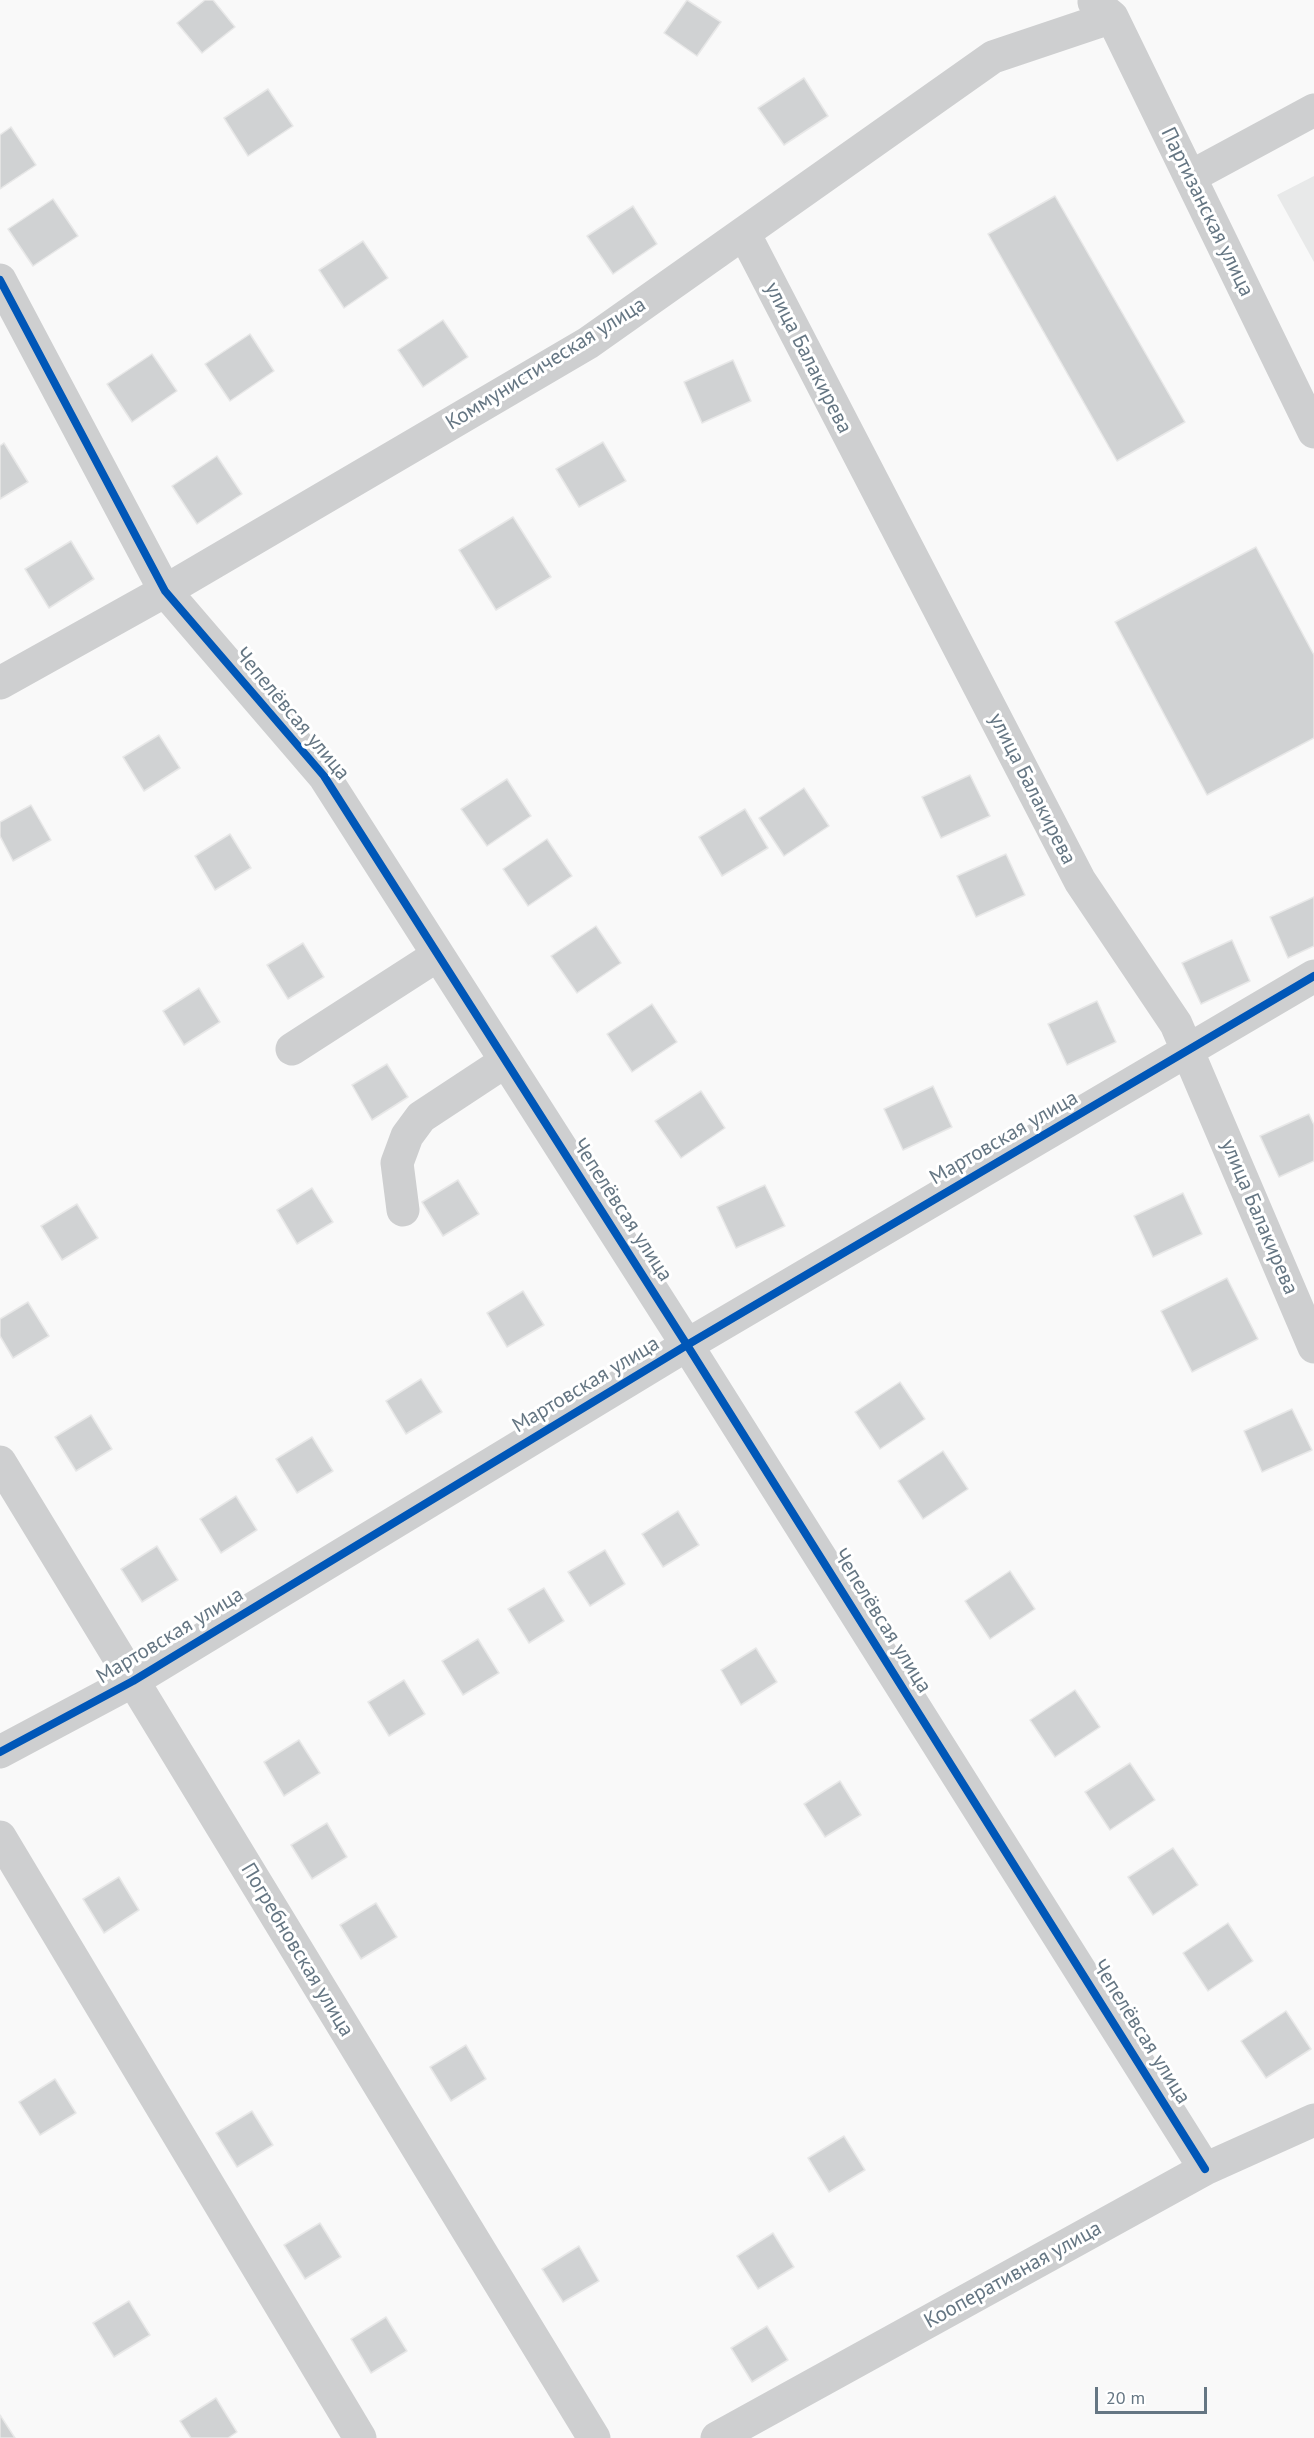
<!DOCTYPE html>
<meta charset="utf-8">
<style>
body{margin:0}
#map{position:relative;width:1314px;height:2438px;overflow:hidden;background:#f9f9f9;font-family:"PT Sans",sans-serif}
canvas{display:block}
.scale{position:absolute;left:1095px;top:2387px;width:112px;height:27px;box-sizing:border-box;border:3px solid #657683;border-top:0;padding-left:8px;font-size:18px;line-height:21px;white-space:nowrap;color:#657683;-webkit-text-stroke:4px #fff;paint-order:stroke}
</style>
<div id="map">
<canvas width="1314" height="2438"></canvas>
<div class="scale">20 m</div>
</div>
<script>
const g = document.querySelector('canvas').getContext('2d');
g.lineJoin = 'round';
function fill(path, color) {
  g.fillStyle = color;
  g.fill(path, 'evenodd');
}
function shape(rows) {
  const path = new Path2D();
  for (const r of rows) {
    path.moveTo(r[0], r[1]);
    for (let i = 2; i < r.length; i += 2) path.lineTo(r[i], r[i + 1]);
  }
  return path;
}
function strokePath(path, color, width, dash) {
  g.strokeStyle = color;
  g.lineWidth = width;
  g.lineCap = dash ? 'butt' : 'round';
  g.setLineDash(dash || []);
  g.stroke(path);
}
function label(font, color, halo, rows, align = 'center') {
  g.font = font + ' "PT Sans",sans-serif';
  g.lineWidth = 6;
  g.setLineDash([]);
  g.textBaseline = 'middle';
  g.strokeStyle = halo;
  g.fillStyle = color;
  for (const [text, x, y, turn = 0] of rows) {
    g.save();
    g.translate(x, y);
    g.rotate((+turn || 0) * Math.PI / 180);
    g.textAlign = isNaN(turn) ? turn : align;
    if (halo) g.strokeText(text, 0, 0);
    g.fillText(text, 0, 0);
    g.restore();
  }
}
fill(shape([
 [1314,176,1314,262,1277,195]
]), '#e8e9e9');
const building = shape([
 [205,0,213,0,235,27,202,53,177,23,205,0],
 [687,0,721,22,697,56,664,33,687,0],
 [804,78,828,116,784,145,758,108,804,78],
 [268,89,293,126,248,156,224,118,268,89],
 [11,127,36,165,0,189,0,135,11,127],
 [1055,196,1185,422,1117,461,988,234,1055,196],
 [53,199,78,236,33,266,8,229,53,199],
 [633,206,657,244,613,274,587,236,633,206],
 [363,241,388,278,344,308,319,270,363,241],
 [443,320,468,357,423,387,398,350,443,320],
 [250,334,274,371,230,401,205,364,250,334],
 [152,354,177,391,132,422,107,384,152,354],
 [733,360,751,401,702,423,684,382,733,360],
 [603,442,626,481,579,507,556,469,603,442],
 [4,443,28,482,0,499,0,446,4,443],
 [217,456,242,494,197,524,172,486,217,456],
 [513,517,551,577,496,610,459,550,513,517],
 [71,541,94,579,49,608,25,569,71,541],
 [1256,547,1314,655,1314,738,1207,795,1115,622,1256,547],
 [159,735,180,768,144,791,123,757,159,735],
 [970,775,990,816,941,838,922,797,970,775],
 [507,779,531,816,487,846,461,809,507,779],
 [804,788,829,826,784,856,759,818,804,788],
 [31,805,51,840,13,861,0,836,0,822,31,805],
 [745,809,768,848,722,876,699,837,745,809],
 [230,834,251,868,215,890,195,856,230,834],
 [547,839,572,876,528,906,503,869,547,839],
 [1006,854,1025,895,976,917,957,876,1006,854],
 [1314,897,1314,946,1288,958,1270,917,1314,897],
 [596,926,621,963,577,993,551,956,596,926],
 [1232,940,1250,981,1201,1004,1182,963,1232,940],
 [303,943,324,977,288,999,267,965,303,943],
 [199,988,220,1022,184,1045,163,1011,199,988],
 [1097,1001,1116,1042,1067,1065,1048,1024,1097,1001],
 [652,1004,677,1042,632,1072,607,1034,652,1004],
 [387,1064,408,1097,372,1120,352,1085,387,1064],
 [933,1086,952,1127,903,1150,884,1109,933,1086],
 [701,1091,725,1128,681,1158,655,1121,701,1091],
 [1309,1114,1314,1125,1314,1161,1279,1177,1260,1136,1309,1114],
 [458,1180,479,1214,443,1236,422,1202,458,1180],
 [765,1185,785,1226,736,1248,717,1207,765,1185],
 [312,1188,333,1222,297,1244,277,1210,312,1188],
 [1183,1193,1202,1234,1153,1257,1134,1216,1183,1193],
 [77,1204,98,1238,62,1260,41,1226,77,1204],
 [1227,1278,1258,1339,1192,1372,1161,1311,1227,1278],
 [523,1291,544,1325,507,1347,487,1313,523,1291],
 [28,1302,49,1336,13,1358,0,1336,0,1319,28,1302],
 [421,1379,442,1412,406,1434,386,1401,421,1379],
 [900,1382,925,1419,880,1449,855,1412,900,1382],
 [1292,1409,1312,1450,1262,1472,1244,1431,1292,1409],
 [91,1415,112,1449,76,1471,55,1437,91,1415],
 [312,1437,333,1471,297,1493,276,1459,312,1437],
 [943,1451,968,1489,923,1519,898,1481,943,1451],
 [236,1496,257,1530,221,1553,200,1519,236,1496],
 [678,1511,699,1545,663,1567,642,1534,678,1511],
 [157,1546,178,1580,142,1602,121,1569,157,1546],
 [605,1550,625,1584,590,1606,568,1572,605,1550],
 [1010,1571,1035,1609,990,1639,965,1601,1010,1571],
 [544,1588,564,1621,529,1643,508,1609,544,1588],
 [478,1639,499,1673,463,1695,442,1661,478,1639],
 [756,1648,777,1682,741,1705,721,1670,756,1648],
 [404,1680,425,1714,389,1736,368,1702,404,1680],
 [1075,1690,1100,1727,1055,1757,1030,1720,1075,1690],
 [299,1740,320,1773,284,1796,264,1762,299,1740],
 [1130,1763,1155,1800,1110,1830,1085,1792,1130,1763],
 [840,1781,861,1815,825,1837,804,1804,840,1781],
 [327,1823,347,1857,312,1879,291,1845,327,1823],
 [1173,1848,1198,1885,1153,1915,1128,1877,1173,1848],
 [119,1877,139,1910,104,1933,83,1899,119,1877],
 [376,1903,397,1937,361,1959,340,1925,376,1903],
 [1228,1923,1253,1961,1208,1991,1183,1953,1228,1923],
 [1286,2011,1311,2049,1266,2078,1241,2041,1286,2011],
 [466,2045,486,2079,451,2101,430,2067,466,2045],
 [55,2079,76,2113,40,2135,19,2102,55,2079],
 [252,2111,273,2145,237,2167,216,2133,252,2111],
 [844,2136,865,2170,829,2192,808,2158,844,2136],
 [320,2223,341,2257,305,2279,284,2245,320,2223],
 [773,2233,794,2267,758,2289,737,2256,773,2233],
 [579,2246,599,2281,563,2302,542,2269,579,2246],
 [129,2301,150,2335,114,2357,93,2323,129,2301],
 [386,2317,407,2351,371,2373,351,2339,386,2317],
 [767,2326,788,2360,752,2382,731,2348,767,2326],
 [216,2398,237,2432,228,2438,191,2438,180,2421,216,2398],
 [0,2415,15,2438,0,2438,0,2415]
]);
fill(building, '#d0d2d3');
strokePath(building, '#e8e8e8', 1.5);
strokePath(shape([
 [1094,2,1112,17,1314,432],
 [1190,177,1314,110],
 [744,233,1080,881,1176,1024,1314,1347],
 [0,280,165,591,324,776,687,1345,1205,2169],
 [0,683,165,591,588,343,993,57,1112,17],
 [292,1049,438,955],
 [403,1210,397,1163,407,1136,421,1117,506,1061],
 [0,1462,594,2438],
 [0,1752,133,1681,687,1345,1314,976],
 [0,1837,360,2438],
 [717,2438,1205,2169,1314,2120]
]), '#cecfd0', 33);
strokePath(shape([
 [0,280,165,591,324,776,687,1345,1205,2169],
 [0,1752,133,1681,687,1345,1314,976]
]), '#0057b8', 8);
label('21px', '#657683', '#fff', [
 ["Партизанская улица",1207,212,64],
 ["улица Балакирева",808,358,63],
 ["Коммунистическая улица",546,364,-32],
 ["Чепелёвсая улица",292,714,50],
 ["улица Балакирева",1032,789,63],
 ["Мартовская улица",1004,1138,-30],
 ["Чепелёвсая улица",622,1210,57],
 ["улица Балакирева",1259,1217,67],
 ["Мартовская улица",586,1385,-31],
 ["Чепелёвсая улица",882,1621,58],
 ["Мартовская улица",170,1636,-31],
 ["Погребновская улица",297,1950,59],
 ["Чепелёвсая улица",1141,2032,58],
 ["Кооперативная улица",1013,2275,-29]
]);
</script>
